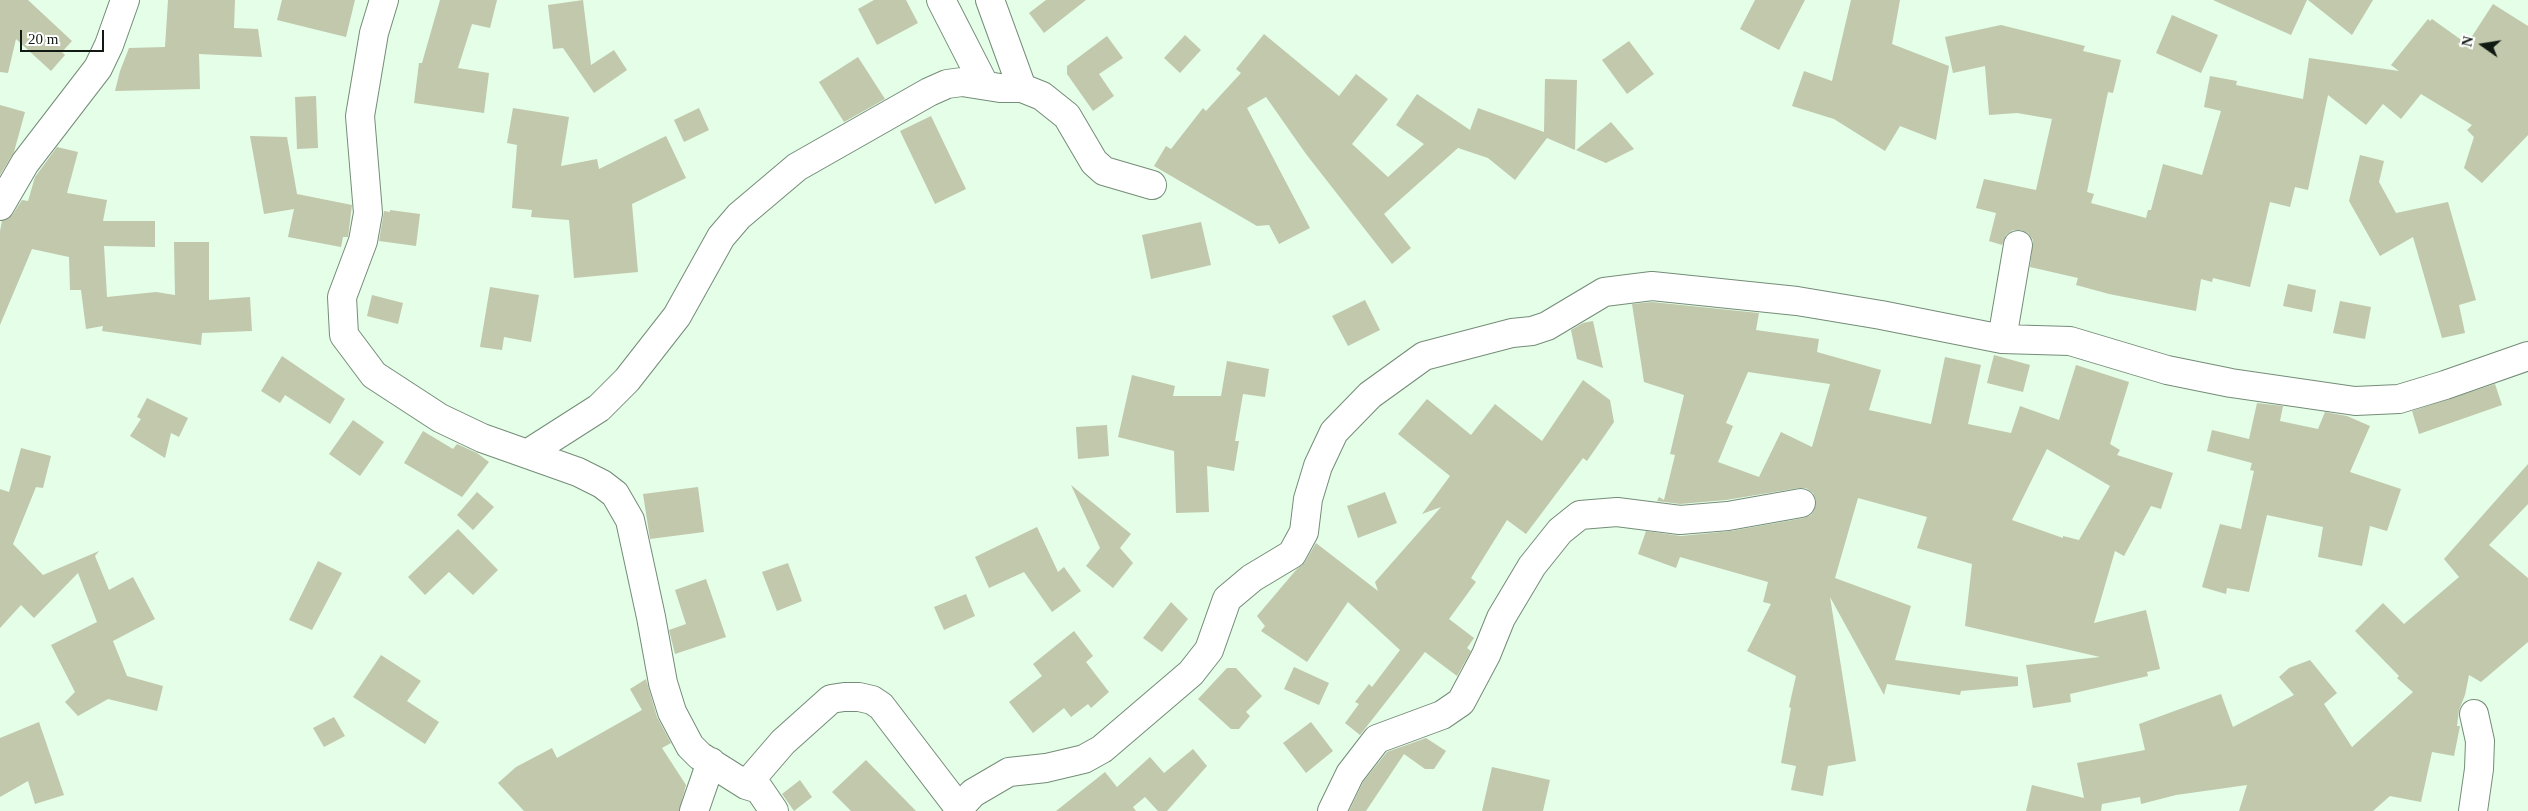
<!DOCTYPE html>
<style>
body{margin:0}
#map{position:relative;width:2528px;height:811px;overflow:hidden;background:#e4fee7;font-family:Georgia,serif}
canvas{display:block}
.north{position:absolute;left:2458px;top:20px;width:50px;height:50px;-webkit-text-stroke:4px #fff;paint-order:stroke;rotate:283deg;font-size:14px;font-weight:700;line-height:20px;text-align:center;color:#101912}
.north::after{content:'';display:block;margin:auto;width:18px;height:22px;background:#101912;clip-path:polygon(50% 0,100% 100%,50% 72%,0 100%)}
.scale{position:absolute;left:20px;top:30px;width:84px;height:22px;box-sizing:border-box;border:2px solid #101912;border-top:0;padding-left:6px;font-size:15px;line-height:18px;white-space:nowrap;color:#101912;-webkit-text-stroke:4px #fff;paint-order:stroke}
</style>
<div id="map">
<canvas width="2528" height="811"></canvas>
<div class="north">N</div>
<div class="scale">20 m</div>
</div>
<script>
const g = document.querySelector('canvas').getContext('2d');
g.lineJoin = 'round';
function fill(path, color) {
  g.fillStyle = color;
  g.fill(path, 'evenodd');
}
function shape(rows) {
  const path = new Path2D();
  for (const r of rows) {
    path.moveTo(r[0], r[1]);
    for (let i = 2; i < r.length; i += 2) path.lineTo(r[i], r[i + 1]);
  }
  return path;
}
function strokePath(path, color, width, dash) {
  g.strokeStyle = color;
  g.lineWidth = width;
  g.lineCap = dash ? 'butt' : 'round';
  g.setLineDash(dash || []);
  g.stroke(path);
}
fill(shape([
 [0,0,28,0,72,41,62,52,65,55,51,71,16,39,8,73,0,72],
 [168,0,235,0,234,28,258,29,262,57,199,54,200,89,115,91,120,71,129,48,165,47],
 [282,0,355,0,346,37,277,20],
 [440,0,497,0,490,28,472,24,458,68,489,73,484,113,414,103,419,63,422,63],
 [583,0,591,65,614,50,627,70,594,93,563,48,553,49,548,5],
 [874,0,906,0,918,23,877,45,858,9],
 [1046,0,1086,0,1044,33,1029,13],
 [1755,0,1805,0,1779,50,1740,29],
 [1851,0,1900,0,1892,44,1949,66,1936,140,1900,126,1885,151,1834,119,1792,106,1804,71,1832,81],
 [2213,0,2307,0,2291,35],
 [2308,0,2373,0,2352,35],
 [2493,4,2528,26,2528,135,2482,183,2464,168,2474,137,2467,130,2472,125,2421,94,2401,119,2383,104,2366,125,2328,95,2308,190,2295,187,2290,207,2270,202,2250,287,2213,278,2212,282,2201,279,2196,311,2109,294,2076,285,2078,278,2030,267,2033,240,2028,233,2021,230,2013,230,2006,235,2002,245,1989,241,1996,213,1976,208,1984,179,2036,190,2052,119,2017,113,1989,115,1985,66,1953,73,1945,37,2001,25,2085,46,2083,51,2121,60,2113,93,2108,92,2087,192,2094,194,2091,203,2146,218,2148,210,2151,210,2163,164,2202,175,2221,111,2204,107,2210,76,2237,81,2236,85,2303,99,2309,58,2399,71,2391,65,2428,19,2430,21,2432,19,2467,44],
 [2172,15,2218,35,2201,73,2156,53],
 [1264,34,1339,96,1356,74,1388,99,1352,144,1388,177,1424,144,1396,125,1417,94,1470,130,1478,108,1544,132,1545,79,1577,80,1575,150,1547,138,1515,180,1488,158,1458,148,1384,214,1411,248,1392,264,1306,154,1266,97,1247,108,1310,228,1279,244,1269,225,1257,226,1154,166,1166,146,1171,149,1203,108,1206,111,1241,73,1236,69],
 [1185,35,1201,50,1180,73,1164,58],
 [1107,36,1123,58,1099,74,1114,96,1093,111,1067,74,1067,66],
 [1629,41,1654,74,1627,94,1602,60],
 [858,57,885,99,844,122,819,82],
 [316,96,318,148,297,149,295,97],
 [0,105,25,112,14,152,0,175],
 [513,108,569,117,561,166,597,159,599,169,666,136,686,178,632,204,638,272,574,278,569,220,531,217,532,210,512,208,517,145,507,143],
 [699,108,709,130,684,142,674,120],
 [931,116,966,189,935,204,900,131],
 [1611,122,1634,149,1606,163,1576,150],
 [250,136,287,137,297,194,352,205,348,237,343,237,341,247,288,237,294,209,264,214],
 [57,147,78,152,67,193,107,200,103,221,155,221,155,247,104,246,107,297,156,292,175,295,174,242,209,242,209,300,250,297,252,331,202,333,201,345,102,331,103,326,86,329,81,290,70,290,69,257,32,249,0,325,0,231,2,221,13,214,22,200,28,201,35,177],
 [2360,155,2384,161,2379,182,2396,213,2448,202,2476,300,2459,305,2465,333,2442,338,2413,237,2380,256,2349,201],
 [390,210,420,214,416,246,379,241,384,211,390,212],
 [1201,222,1211,265,1151,279,1142,235],
 [2288,284,2316,290,2312,312,2283,306],
 [490,287,539,295,531,342,504,337,502,350,480,347],
 [372,295,403,303,398,324,367,316],
 [1365,300,1380,330,1348,346,1332,316],
 [2340,301,2371,307,2365,339,2333,333],
 [1652,302,1759,313,1756,330,1819,339,1817,352,1881,370,1869,410,1931,424,1945,357,1981,365,1968,424,2011,433,2020,406,2059,420,2076,365,2129,382,2110,444,2120,450,2117,455,2173,473,2161,509,2151,506,2124,556,2115,551,2094,623,2146,610,2160,669,2147,672,2148,676,2070,694,2071,702,2033,708,2026,665,2100,657,1965,626,1972,564,1917,548,1927,517,1858,498,1835,578,1911,606,1895,660,2018,677,2018,686,1961,691,1960,695,1887,684,1884,695,1830,597,1856,761,1828,766,1823,796,1791,790,1796,766,1781,763,1791,708,1789,707,1796,676,1747,651,1771,604,1763,602,1768,582,1680,557,1676,568,1638,554,1646,531,1681,536,1731,531,1804,518,1811,515,1815,509,1816,500,1813,493,1806,488,1799,488,1726,500,1680,504,1657,501,1659,497,1664,500,1675,455,1670,454,1684,395,1644,382,1632,304],
 [1748,372,1830,384,1812,447,1781,432,1759,477,1718,462,1733,426,1726,423],
 [2047,449,2110,486,2079,540,2063,536,2063,538,2012,520],
 [1593,321,1603,368,1577,359,1571,330,1583,323],
 [1994,355,2030,365,2023,392,1987,383],
 [282,356,345,399,330,424,285,395,280,403,261,391],
 [1227,361,1269,369,1265,397,1243,394,1235,441,1239,441,1234,471,1207,466,1209,512,1176,513,1174,451,1118,437,1132,375,1175,386,1173,396,1221,396],
 [1583,380,1610,400,1614,422,1587,461,1583,458,1526,534,1507,520,1471,578,1476,582,1449,619,1474,638,1467,648,1471,651,1457,676,1425,652,1360,735,1345,723,1359,704,1355,702,1369,684,1372,687,1400,650,1348,602,1307,662,1261,631,1265,626,1257,616,1296,570,1305,562,1316,543,1378,591,1375,582,1441,507,1422,514,1450,476,1398,434,1427,399,1471,435,1495,404,1542,441],
 [2495,384,2502,405,2419,434,2412,411],
 [147,398,188,418,179,437,171,433,165,458,130,436,141,419,137,417],
 [2257,403,2283,406,2280,421,2318,429,2325,412,2347,416,2370,426,2350,472,2401,489,2387,531,2370,526,2362,566,2318,557,2323,527,2267,515,2249,592,2227,588,2226,594,2202,587,2220,524,2241,529,2254,471,2250,470,2252,463,2207,451,2212,430,2249,439],
 [353,420,384,442,360,476,329,454],
 [1107,425,1109,456,1078,459,1076,427],
 [423,431,453,449,457,444,477,453,489,462,462,497,404,463],
 [21,448,51,456,43,488,36,487,13,544,43,575,99,551,95,556,109,590,133,577,155,619,113,641,127,676,163,686,157,711,108,699,78,716,65,702,75,692,51,645,97,622,78,573,34,618,21,605,0,628,0,489,9,492],
 [2528,464,2528,504,2489,545,2528,578,2528,642,2481,682,2469,675,2465,695,2459,710,2457,726,2460,726,2454,756,2432,752,2421,802,2390,796,2373,811,2239,811,2247,785,2176,795,2141,804,2140,797,2102,804,2101,811,2026,811,2032,785,2084,798,2077,763,2145,750,2139,724,2221,694,2233,727,2294,695,2279,677,2289,668,2310,660,2337,693,2324,704,2352,747,2413,692,2397,678,2399,676,2355,631,2383,603,2404,624,2459,577,2444,559],
 [1071,485,1131,534,1120,548,1133,563,1113,588,1086,566,1100,548],
 [698,487,704,532,650,539,643,494],
 [477,492,494,507,473,530,457,515],
 [1385,492,1397,523,1358,538,1347,506],
 [1037,527,1058,572,1064,567,1081,591,1052,612,1024,572,989,588,975,557],
 [458,529,498,570,473,595,449,572,425,595,408,577],
 [318,561,342,573,312,630,289,620],
 [788,563,802,601,777,611,762,572],
 [706,579,726,637,675,654,669,630,686,624,675,590],
 [966,594,975,616,944,630,934,607],
 [1171,602,1188,619,1162,652,1143,638],
 [1074,631,1093,656,1086,662,1109,692,1091,708,1088,704,1071,717,1064,708,1033,733,1009,702,1042,676,1033,664],
 [381,655,421,681,407,701,439,722,425,744,353,697],
 [1294,667,1329,683,1319,705,1284,689],
 [1227,668,1236,668,1262,696,1246,712,1250,716,1239,729,1231,729,1198,699],
 [646,679,657,717,671,743,662,748,686,785,679,811,524,811,498,783,516,767,552,748,557,758,642,710,630,689],
 [334,717,345,736,324,747,313,728],
 [39,722,64,795,35,804,28,781,0,797,0,738],
 [1311,722,1333,751,1306,773,1283,743],
 [1426,738,1446,751,1434,769,1425,769,1404,754,1366,811,1349,811,1363,782,1387,752],
 [1193,749,1207,766,1167,811,1158,811,1145,797,1133,807,1136,811,1056,811,1105,772,1117,787,1150,757,1164,773],
 [866,760,916,811,851,811,832,792],
 [1492,767,1550,780,1543,811,1482,811],
 [800,780,812,797,794,811,782,794]
]), '#c1c8ac');
const street = shape([
 [384,0,374,33,360,116,368,213,363,241,342,297,344,335,374,375,440,418,482,438,578,472,602,484,615,494,630,520,651,617,663,683,672,712,690,746,700,756,746,785,759,789,774,811],
 [941,0,984,84],
 [990,0,1022,88],
 [0,206,25,163,98,68,109,45,125,0],
 [2002,339,2018,245],
 [527,454,599,408,627,380,677,316,721,237,739,216,797,167,929,92,947,84,962,82,1000,88,1022,88,1042,96,1067,116,1094,162,1104,171,1152,185],
 [746,785,783,742,831,699,844,697,859,697,872,700,881,706,959,808,973,793,1009,772,1046,768,1084,759,1102,749,1191,673,1209,650,1227,599,1252,578,1292,554,1304,532,1308,499,1318,466,1334,432,1370,395,1424,356,1512,333,1532,331,1547,326,1604,292,1652,286,1797,301,1881,315,2002,339,2070,341,2167,370,2231,383,2355,401,2399,399,2445,385,2528,356],
 [694,811,711,762],
 [1332,811,1350,774,1377,739,1442,715,1461,702,1486,655,1501,618,1532,566,1560,531,1580,515,1617,512,1680,520,1728,516,1801,503],
 [2473,811,2479,769,2480,741,2474,714]
]);
strokePath(street, '#758c78', 30);
strokePath(street, '#fff', 28);
</script>
